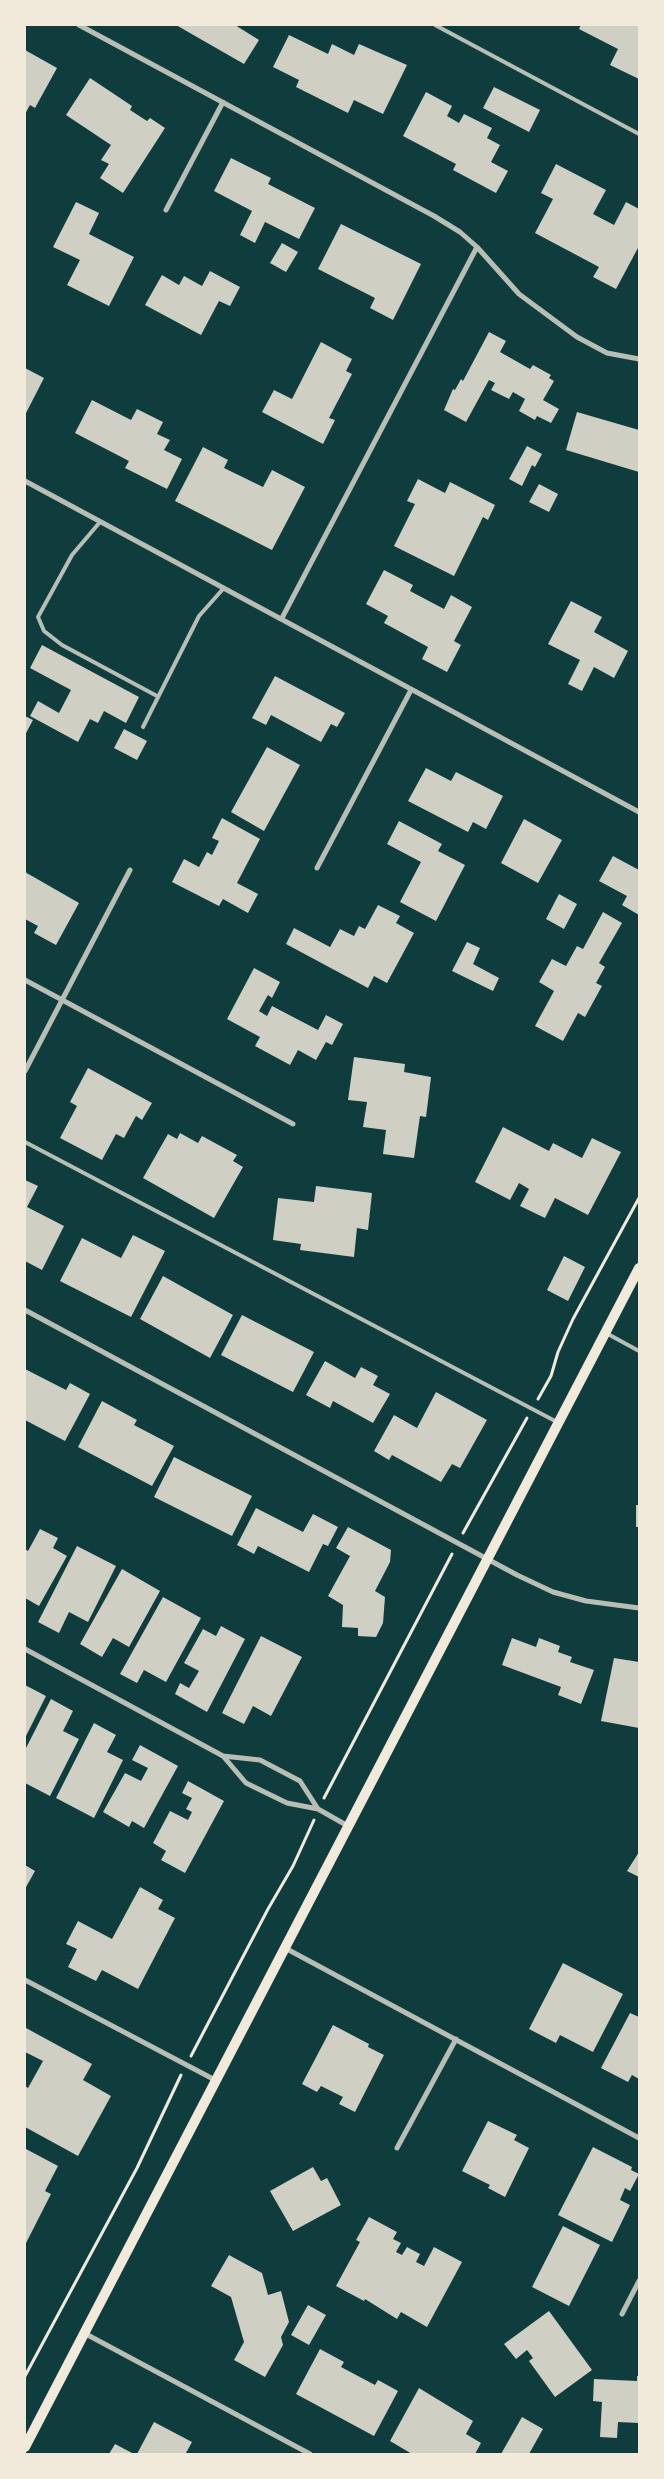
<!DOCTYPE html>
<style>
body{margin:0}
#map{position:relative;width:664px;height:2479px;overflow:hidden;background:#0f3d3e;font-family:"PT Sans",sans-serif}
canvas{display:block}
.frame{position:absolute;inset:0;border:26px solid #f1e9da;pointer-events:none}
</style>
<div id="map">
<canvas width="664" height="2479"></canvas>
<div class="frame"></div>
</div>
<script>
const g = document.querySelector('canvas').getContext('2d');
g.lineJoin = 'round';
function fill(path, color) {
  g.fillStyle = color;
  g.fill(path, 'evenodd');
}
function shape(rows) {
  const path = new Path2D();
  for (const r of rows) {
    path.moveTo(r[0], r[1]);
    for (let i = 2; i < r.length; i += 2) path.lineTo(r[i], r[i + 1]);
  }
  return path;
}
function strokePath(path, color, width, dash) {
  g.strokeStyle = color;
  g.lineWidth = width;
  g.lineCap = dash ? 'butt' : 'round';
  g.setLineDash(dash || []);
  g.stroke(path);
}
fill(shape([
 [176,25,235,25,259,40,244,64],
 [581,25,639,25,639,79,610,65,618,49,579,29],
 [289,35,328,54,332,44,354,55,359,44,407,65,383,114,354,100,348,113,296,87,299,80,273,67],
 [25,50,57,68,35,108,30,105,25,114],
 [90,78,132,106,130,110,147,121,150,118,165,128,123,193,100,178,109,164,101,160,111,145,66,115],
 [494,87,540,110,529,132,483,108],
 [426,92,452,106,447,116,459,123,464,114,492,128,487,138,500,145,491,162,508,171,496,193,453,170,456,164,403,136],
 [231,158,271,178,268,184,315,208,299,239,265,222,255,243,240,235,252,211,214,191],
 [556,164,606,190,593,214,614,225,626,202,639,209,639,246,616,289,593,277,599,267,535,233,553,199,541,193],
 [76,202,99,213,89,234,134,257,109,306,67,285,80,260,53,247],
 [341,224,421,264,393,320,370,308,375,298,318,269],
 [282,243,298,252,286,272,270,263],
 [210,271,240,287,230,306,219,301,201,335,145,305,162,275,179,285,184,276,202,286],
 [489,332,506,341,500,352,530,369,533,365,551,375,549,378,554,381,543,400,559,409,551,423,537,416,535,420,519,411,525,399,513,392,509,399,491,390,495,383,489,380,466,422,444,410,453,389,455,390,461,379,463,381],
 [321,342,352,359,346,371,352,374,329,418,335,420,323,444,262,412,274,390,292,399],
 [25,368,44,378,25,415],
 [92,400,131,420,137,409,163,422,157,434,170,440,164,450,182,459,167,489,125,468,129,461,75,433],
 [577,412,639,430,639,472,566,450],
 [527,446,542,454,535,467,532,465,522,486,509,479],
 [203,447,228,460,224,468,263,487,272,470,305,487,272,550,175,501],
 [418,479,445,493,450,482,495,505,488,520,483,517,454,576,394,546,415,504,407,501],
 [539,484,558,494,549,512,529,502],
 [384,570,413,585,410,591,444,609,451,595,472,607,454,641,461,645,447,672,422,659,428,647,384,623,388,616,366,604],
 [571,601,602,617,594,632,628,651,614,678,594,667,582,691,568,684,580,660,548,644],
 [42,645,139,697,126,723,104,711,98,723,90,719,78,742,30,716,38,701,59,713,71,690,30,668],
 [275,676,345,713,337,727,331,724,321,742,271,715,266,725,252,718],
 [25,716,33,720,25,735],
 [124,729,147,741,137,760,114,748],
 [267,747,300,765,264,831,231,812],
 [426,768,451,781,456,772,503,796,486,829,473,822,468,832,408,801],
 [222,818,260,839,237,883,258,894,248,913,223,899,219,906,172,882,184,859,199,867,207,852,212,855,219,841,212,838],
 [524,819,562,840,538,883,501,863],
 [399,821,442,844,438,851,465,865,436,921,400,902,421,862,387,844],
 [613,856,639,870,639,915,622,905,627,896,599,881],
 [25,872,79,903,56,945,34,933,38,926,25,919],
 [559,894,577,904,564,929,546,919],
 [378,905,400,916,396,923,414,933,387,983,374,976,368,988,286,944,294,928,330,947,340,929,354,936,359,926,365,929],
 [603,912,622,923,599,963,605,967,596,983,602,986,585,1017,578,1013,563,1041,535,1026,554,991,539,982,552,959,566,966,577,946,583,949],
 [467,942,480,948,473,964,499,978,493,991,452,971],
 [254,968,280,982,272,998,268,995,259,1011,267,1016,272,1006,318,1030,326,1015,343,1024,332,1045,326,1042,316,1060,298,1050,290,1065,255,1046,260,1037,227,1019],
 [354,1057,405,1064,404,1072,431,1077,426,1117,420,1116,414,1158,383,1154,386,1130,363,1127,367,1102,348,1100],
 [88,1068,152,1103,142,1120,136,1116,124,1138,116,1134,102,1160,60,1138,77,1106,70,1102],
 [503,1127,549,1151,553,1143,582,1158,592,1138,621,1152,588,1215,555,1198,545,1218,520,1206,529,1189,519,1183,510,1200,475,1182],
 [180,1133,198,1143,202,1136,237,1155,233,1161,243,1167,214,1218,143,1178,168,1134,177,1139],
 [25,1180,38,1186,27,1207,64,1226,42,1270,25,1261],
 [316,1186,372,1193,368,1230,357,1228,354,1257,300,1250,301,1244,273,1240,278,1198,314,1202],
 [133,1235,165,1251,131,1317,60,1281,82,1238,121,1258],
 [564,1256,585,1267,568,1301,547,1290],
 [163,1276,233,1315,210,1358,140,1319],
 [242,1315,314,1352,293,1392,221,1355],
 [325,1361,355,1378,361,1367,378,1376,373,1385,390,1394,373,1423,333,1401,330,1408,306,1395],
 [25,1369,66,1390,70,1383,90,1394,65,1441,25,1420],
 [436,1392,487,1420,460,1468,452,1464,441,1482,392,1455,389,1460,374,1451,394,1415,417,1428],
 [102,1401,137,1420,134,1425,174,1446,152,1486,78,1447],
 [174,1457,252,1496,232,1536,154,1497],
 [636,1505,639,1505,639,1527,636,1527],
 [256,1508,303,1532,313,1514,338,1527,328,1546,323,1544,309,1572,258,1546,254,1554,237,1545],
 [348,1527,391,1550,390,1562,375,1591,385,1597,383,1623,376,1637,358,1636,358,1628,342,1627,343,1605,328,1596,350,1556,336,1548],
 [40,1529,58,1538,53,1548,67,1556,39,1606,25,1598,25,1549,28,1551],
 [77,1546,116,1566,88,1622,69,1612,59,1633,38,1622],
 [122,1569,160,1591,129,1647,113,1638,102,1657,80,1644],
 [163,1597,201,1618,166,1682,144,1670,137,1683,120,1674],
 [221,1626,245,1639,207,1712,175,1694,180,1683,189,1688,199,1671,184,1663,203,1629,216,1636],
 [261,1636,302,1657,271,1716,253,1706,244,1724,222,1713],
 [512,1638,536,1647,539,1638,560,1646,558,1652,572,1657,570,1662,594,1670,581,1704,558,1695,561,1687,502,1665],
 [614,1658,639,1662,639,1728,601,1721],
 [25,1685,46,1696,25,1738],
 [51,1699,73,1711,63,1731,79,1739,50,1796,25,1783,25,1750],
 [94,1723,116,1735,107,1752,123,1760,94,1818,56,1798],
 [140,1745,178,1766,144,1828,132,1821,129,1827,103,1812,125,1773,141,1781,148,1768,132,1760],
 [188,1781,224,1801,185,1873,161,1860,166,1851,153,1843,170,1811,188,1820,192,1812,186,1809,192,1798,182,1793],
 [639,1852,639,1877,627,1871],
 [25,1865,35,1871,25,1889],
 [140,1887,163,1900,158,1909,175,1918,138,1989,102,1970,96,1981,68,1967,77,1949,66,1944,78,1921,112,1939],
 [563,1963,623,1994,593,2052,560,2035,556,2043,529,2029],
 [630,2013,639,2017,639,2079,632,2075,628,2082,601,2068],
 [333,2025,369,2044,368,2047,384,2055,355,2112,339,2104,343,2097,321,2086,317,2092,302,2084],
 [26,2028,92,2064,83,2080,111,2096,78,2156,25,2127,25,2086,28,2088,43,2061,25,2052],
 [488,2121,517,2135,514,2140,529,2148,505,2197,488,2188,490,2185,462,2171],
 [593,2147,632,2167,631,2170,639,2174,630,2191,625,2188,620,2200,630,2205,612,2242,558,2215],
 [26,2149,58,2166,45,2191,51,2194,25,2245],
 [313,2167,321,2181,327,2178,341,2205,293,2231,270,2191],
 [369,2217,397,2232,393,2239,401,2243,396,2252,402,2255,407,2247,420,2254,416,2262,424,2266,434,2247,462,2262,427,2327,401,2312,397,2319,365,2299,364,2301,336,2286,360,2242,356,2240],
 [563,2226,600,2245,569,2306,532,2287],
 [229,2255,262,2273,268,2295,281,2291,289,2322,281,2337,283,2345,265,2377,234,2360,244,2342,231,2297,211,2286],
 [308,2305,326,2315,309,2345,291,2335],
 [549,2311,592,2370,555,2397,529,2361,533,2358,527,2350,516,2359,504,2344],
 [320,2349,344,2362,341,2367,375,2385,378,2380,398,2391,374,2436,296,2394],
 [637,2376,639,2376,639,2423,618,2422,617,2438,600,2437,602,2402,593,2401,594,2379,637,2381],
 [419,2388,473,2421,466,2434,481,2443,475,2454,412,2454,390,2441],
 [522,2417,543,2429,529,2454,501,2454],
 [154,2422,192,2442,186,2453,189,2454,137,2454],
 [115,2444,134,2454,109,2454]
]), '#cfcfc3');
strokePath(shape([
 [538,1399,551,1376,558,1352,573,1319,639,1198],
 [463,1533,527,1418],
 [324,1798,452,1554],
 [191,2056,268,1909,293,1866,314,1820],
 [25,2376,137,2168,181,2075]
]), '#f1e9da', 3);
strokePath(shape([
 [435,25,639,134],
 [100,522,72,555,38,617,44,631,62,645,157,696],
 [143,727,199,616,223,589],
 [25,1142,557,1422],
 [606,1333,639,1351]
]), '#b8beb3', 4);
strokePath(shape([
 [79,25,434,216,460,232,477,247,519,294,577,337,607,353,639,359],
 [166,210,223,102],
 [25,481,639,812],
 [282,618,477,247],
 [317,868,411,690],
 [25,980,293,1124],
 [25,1071,130,870],
 [25,1310,517,1575,553,1592,586,1601,639,1608],
 [25,1649,223,1756,260,1760,300,1781,318,1809],
 [223,1756,246,1783,287,1803,318,1809,348,1826],
 [285,1948,639,2138],
 [25,1980,217,2081],
 [397,2148,456,2039],
 [622,2314,639,2281],
 [84,2333,310,2454]
]), '#b8beb3', 5);
strokePath(shape([
 [25,2447,639,1268]
]), '#f1e9da', 10);
</script>
